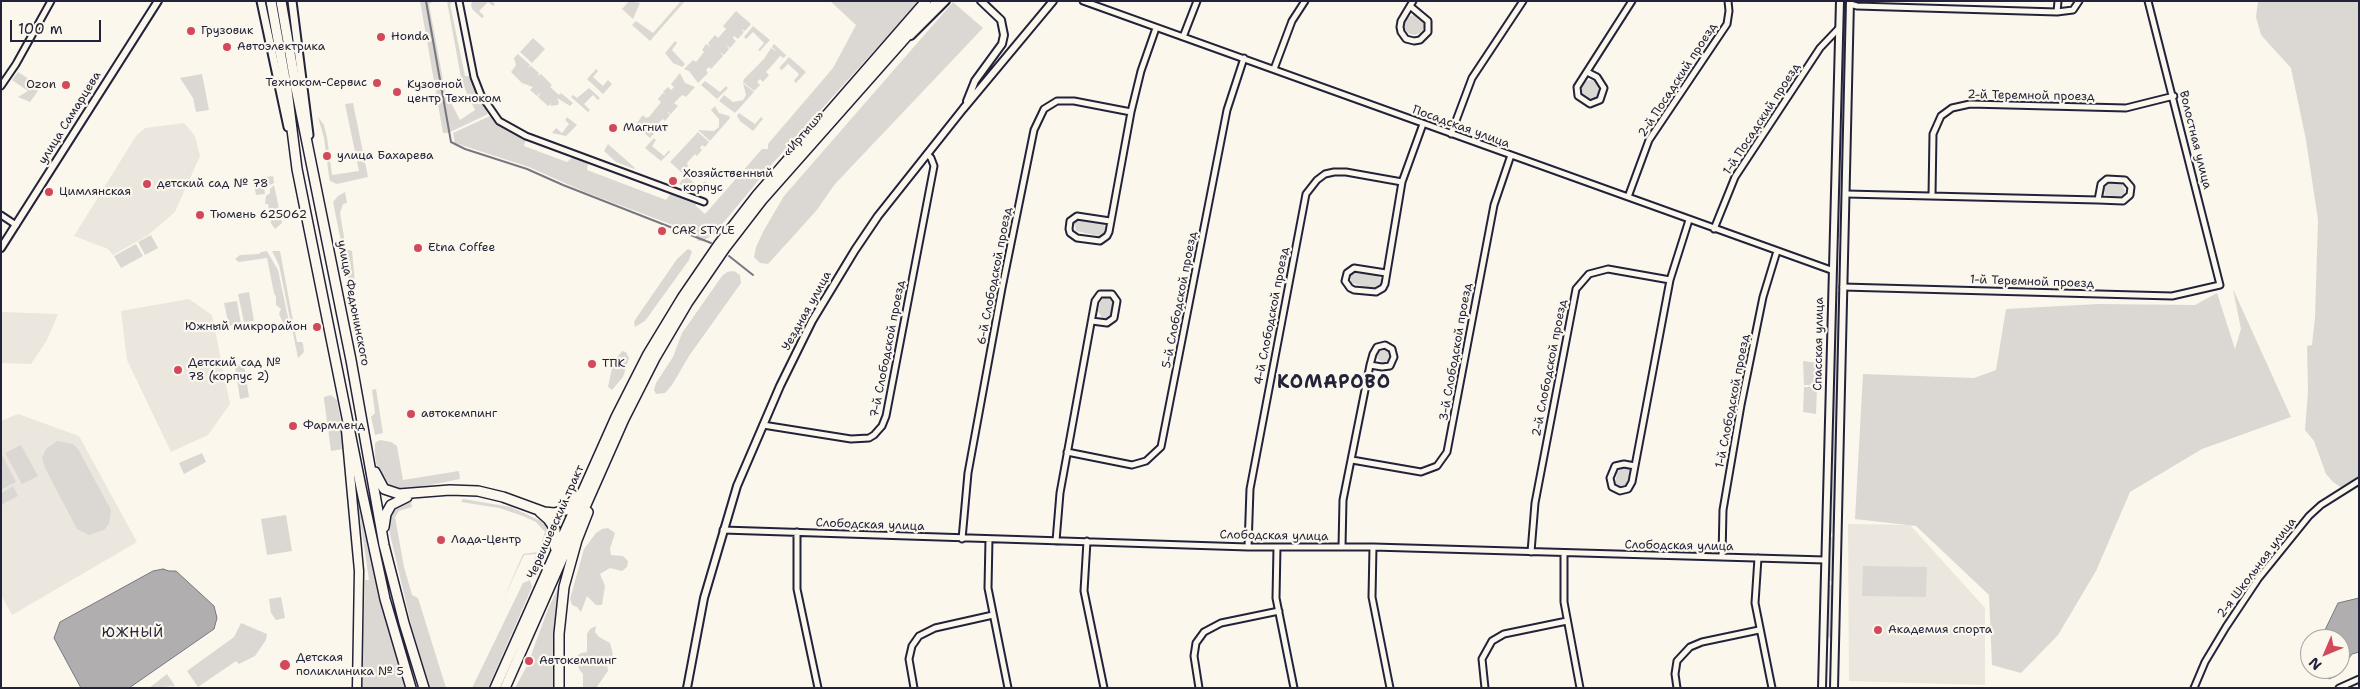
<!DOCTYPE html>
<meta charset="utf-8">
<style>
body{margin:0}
#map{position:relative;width:2360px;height:689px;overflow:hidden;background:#fbf7ec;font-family:"Shantell Sans",sans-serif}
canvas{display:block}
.frame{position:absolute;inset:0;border:2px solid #22223b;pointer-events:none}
.north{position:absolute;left:2300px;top:629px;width:50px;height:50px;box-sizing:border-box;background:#fbf7ec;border:1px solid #a4a2a5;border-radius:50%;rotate:225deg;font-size:14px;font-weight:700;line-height:20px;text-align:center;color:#22223b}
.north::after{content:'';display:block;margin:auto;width:18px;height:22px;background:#d1495b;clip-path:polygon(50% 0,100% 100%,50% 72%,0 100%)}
.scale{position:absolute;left:10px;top:20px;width:91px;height:22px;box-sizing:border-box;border:2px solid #22223b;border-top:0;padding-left:6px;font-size:15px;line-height:18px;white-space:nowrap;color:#22223b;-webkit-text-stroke:4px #fbf7ec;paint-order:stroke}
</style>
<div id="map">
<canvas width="2360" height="689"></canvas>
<div class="frame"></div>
<div class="north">N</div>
<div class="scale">100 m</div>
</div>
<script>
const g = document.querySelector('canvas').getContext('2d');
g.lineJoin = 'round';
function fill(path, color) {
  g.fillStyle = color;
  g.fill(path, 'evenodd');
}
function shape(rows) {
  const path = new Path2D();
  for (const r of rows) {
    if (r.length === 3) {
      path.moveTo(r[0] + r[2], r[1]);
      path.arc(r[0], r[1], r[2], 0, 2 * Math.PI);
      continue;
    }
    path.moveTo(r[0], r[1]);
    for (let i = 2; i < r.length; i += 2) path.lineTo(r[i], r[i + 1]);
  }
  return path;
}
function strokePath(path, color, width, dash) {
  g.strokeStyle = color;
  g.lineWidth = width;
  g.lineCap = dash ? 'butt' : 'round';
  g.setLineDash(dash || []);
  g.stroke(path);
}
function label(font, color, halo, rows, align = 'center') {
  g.font = font + ' "Shantell Sans",sans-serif';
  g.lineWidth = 4.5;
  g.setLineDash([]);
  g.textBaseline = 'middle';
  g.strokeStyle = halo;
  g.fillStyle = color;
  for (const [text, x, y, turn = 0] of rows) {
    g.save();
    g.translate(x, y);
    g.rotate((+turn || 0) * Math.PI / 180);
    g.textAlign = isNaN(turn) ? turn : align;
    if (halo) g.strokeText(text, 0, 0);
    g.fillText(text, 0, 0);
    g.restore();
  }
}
fill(shape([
 [184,123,195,136,200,156,175,212,147,236,113,255,108,249,74,236,136,136,145,128],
 [189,299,212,315,230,404,208,435,171,452,127,360,121,311],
 [1,312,58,314,47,340,31,364,1,363],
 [18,414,79,436,137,542,12,615,1,595,1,421],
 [1848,524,1910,525,1985,608,1985,685,1849,681]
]), '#ebe7df');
fill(shape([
 [420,1,434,1,429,4,445,91,460,120,475,110,462,83,447,1,454,1,450,4,465,76,470,76,488,114,448,133,443,133],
 [473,1,491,1,495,4,493,6,488,2,479,11,484,16,482,18,472,9,471,4],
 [629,1,640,3,633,19,622,9],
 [681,1,685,1,650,41,632,25,636,21,653,33],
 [830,1,919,1,773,163,714,234,703,241,698,241,694,233,585,192,529,167,455,143,453,133,490,116,507,130,526,139,524,146,567,162,573,157,588,162,587,170,666,200,671,193,696,202,696,206,705,214,762,149,768,149,768,144,833,68,856,25],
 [2258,1,2359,1,2359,476,2342,488,2333,482,2326,474,2314,441,2305,430,2308,391,2307,346,2312,345,2315,317,2318,220,2306,140,2291,68,2261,35,2256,17],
 [953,2,983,28,835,184,816,211,768,264,760,263,754,257,756,247,764,230,784,196],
 [736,11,751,24,745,31,741,29,744,32,738,39,734,36,733,38,736,41,730,48,726,45,729,49,724,55,720,52,723,56,711,69,709,67,706,70,708,73,698,83,689,71,684,69,693,60,696,62,704,52,702,50,706,44,710,47,708,43,715,35,718,38,726,29,723,26,730,18,733,21,730,18],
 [1414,25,10],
 [1842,15,1846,15,1842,238,1838,238],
 [753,26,770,40,760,51,758,50,764,43,753,32,746,39,744,37],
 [533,38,545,49,532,63,520,52],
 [675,41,677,43,672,50,685,64,682,67,673,63,665,53],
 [774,44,786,55,784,58,780,56,775,62,766,72,769,75,763,82,760,79,757,82,760,85,754,91,743,82,744,79,764,59,771,48,777,52,772,47],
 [518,54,530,65,528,68,531,66,539,73,538,76,541,74,552,85,550,87,559,95,561,93,573,103,570,106,557,98,559,102,558,105,550,106,552,103,548,106,538,97,541,92,537,96,530,90,533,87,522,83,511,72,516,65,514,58],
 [789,57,806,72,796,83,794,81,799,74,788,64,782,70,779,68],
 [596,69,598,71,593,77,603,86,608,80,612,84,603,94,587,79],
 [18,72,41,87,30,102,18,97,28,91,12,80],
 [680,73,685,83,695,87,686,97,683,95,680,97,674,103,678,106,671,114,667,111,670,115,665,121,663,119,655,126,657,130,650,138,635,125,643,115,646,118,649,117,661,102,658,99,663,93,666,95,663,92,668,87,671,90,674,87,671,84],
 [202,74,209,110,196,112,193,98,180,78],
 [1591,90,10],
 [705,81,720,92,726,86,728,88,717,99,701,85],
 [743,83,754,92,735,113,719,101,724,95,733,102,743,100,746,95],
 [589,88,600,98,598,100,593,95,584,104,590,110,588,112,571,97,573,95,577,98],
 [353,103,368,177,337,184,330,181,329,176,324,138,318,117,324,125,327,137,332,175,359,171,345,104],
 [715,106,719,113,729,116,730,118,710,141,698,130,714,131,719,127,719,119,711,110],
 [739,113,755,124,761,117,763,119,753,131,740,121,737,116],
 [567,117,577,125,566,136,552,133,556,128,562,133,569,124,565,120],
 [698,132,709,142,705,147,702,145,700,148,702,150,697,156,695,154,687,163,688,166,682,173,670,162],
 [654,138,656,140,652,146,664,156,669,150,670,152,661,161,645,148],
 [608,144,635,168,634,169,616,162,604,151],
 [690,168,693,170,687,177,699,187,705,181,707,183,699,191,679,184],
 [273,176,274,183,264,188,265,194,256,195,253,179],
 [2108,183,2122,184,2125,191,2124,195,2121,197,2105,195,2103,188],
 [274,185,282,223,275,229,271,223,268,204,265,204,266,196,270,193,270,189],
 [345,192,347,203,343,204,340,213,346,249,352,251,354,271,355,290,351,291,333,202,338,196],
 [1081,219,1102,223,1106,227,1106,232,1099,236,1076,231,1074,223],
 [151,235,158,248,145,255,138,242],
 [136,244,143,256,121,268,114,256],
 [688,249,692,251,689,260,645,321,635,327,634,322,637,317,677,259],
 [267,251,278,270,289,322,285,327,279,314,281,309,276,305,276,297,274,293,267,258,239,262,235,259,240,255,259,254,261,252],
 [272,251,280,251,297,342,302,342,303,344,304,352,298,358,279,265],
 [734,271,740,275,741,283,689,356,672,385,665,393,656,394,654,390,656,383,673,357,682,333,722,276,727,272],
 [1357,271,1377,275,1381,279,1381,285,1374,289,1351,283,1350,275],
 [2233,289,2291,417,2202,449,2130,492,2096,571,2058,635,2021,673,1992,665,1989,595,1916,526,1855,519,1863,374,1974,378,1996,370,2006,309,2098,304,2195,305,2217,293,2235,349,2241,329],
 [1836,291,1841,292,1835,533,1831,533],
 [249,292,254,321,244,322,238,294],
 [1105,296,1109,296,1114,301,1111,314,1107,318,1102,318,1098,311,1100,302],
 [237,301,241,324,229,326,224,303],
 [1384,355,7],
 [622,351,626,352,629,358,623,377,612,390,608,387,613,363],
 [1803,361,1819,363,1818,385,1804,385],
 [244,364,249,397,240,399,235,366],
 [1804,387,1817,387,1816,414,1803,412],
 [376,389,383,433,375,435,371,417,375,413,372,390],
 [331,395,337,400,345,444,343,449,331,451,324,399,324,397],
 [380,440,391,442,397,446,403,480,459,471,460,479,400,491,389,489,379,476,375,457,375,443],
 [57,441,73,444,78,449,111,510,109,524,104,530,89,535,77,529,45,468,42,458,46,449],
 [21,445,38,476,22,484,5,453],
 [202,453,206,462,184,474,179,463],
 [2,455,16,482,1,490,1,456],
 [352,465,381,602,406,688,361,688,365,580,369,580],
 [1622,467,1629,469,1631,473,1627,487,1620,489,1615,484,1617,472],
 [13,486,18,496,1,505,1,493],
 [463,499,511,507,541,521,551,531,550,541,539,568,534,572,530,571,536,554,524,555,503,600,523,554,538,552,545,532,536,522,523,516,499,508,461,502],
 [411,502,412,507,399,511,395,517,404,567,412,595,418,598,446,688,430,688,412,628,389,530,390,516,394,509,402,504],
 [286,515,292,551,267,555,261,519],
 [608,528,615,533,610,549,611,555,623,556,628,561,627,567,622,571,610,568,600,574,605,586,602,605,596,605,587,596,581,612,577,607,572,605,570,599,584,549,596,533,602,529],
 [1831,537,1835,537,1834,581,1830,581],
 [1863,566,1927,567,1926,597,1862,596],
 [530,580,532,587,488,688,472,688,523,583],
 [1829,585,1834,585,1831,638,1828,637],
 [559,586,556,688,515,688,528,664,530,665,532,660,530,658,548,609],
 [281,597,285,618,276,620,271,613,269,599],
 [241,623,267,634,266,640,255,656,239,664,236,661,198,687,187,671,234,637],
 [596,626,595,632,599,637,610,643,613,654,607,664,608,671,596,688,583,688,583,674,579,669,576,657,581,653,587,652,587,634,590,629],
 [167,674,175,686,149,688]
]), '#dbd8d3');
const water = shape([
 [163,569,169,571,176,571,214,606,217,618,214,629,129,688,81,688,54,638,60,622,153,571,163,569],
 [2359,598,2359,652,2352,654,2336,676,2329,679,2317,669,2340,669,2340,639,2312,639,2325,630,2338,603,2359,598]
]);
fill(water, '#b1aeb0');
strokePath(water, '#787681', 1);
strokePath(shape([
 [426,1,451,142,465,149,527,169,563,185,711,243],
 [729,256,753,275]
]), '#787681', 2);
const minor = shape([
 [459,1,474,77,481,95,499,121,526,136,704,202],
 [1083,1,1831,270],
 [1850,4,1857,6,2057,12,2073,10,2079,1],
 [1410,6,1428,21,1428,32,1420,40,1414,41,1406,39,1401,32,1400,27,1401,21,1413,1],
 [2057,12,2058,1],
 [1183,37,1197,1],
 [1274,69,1292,21,1305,1],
 [1587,72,1597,77,1604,88,1600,100,1590,104,1578,96,1577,87,1632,1],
 [1,86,16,64,51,1],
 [1451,134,1472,78,1523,1],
 [1846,194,2098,200,2101,184,2107,179,2125,180,2131,187,2130,195,2123,201,2098,200],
 [1932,196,1933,134,1941,116,1952,108,1970,104,2126,108,2174,96],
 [1628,197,1649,140,1727,24,1729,11,1728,1],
 [1,215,16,225],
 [1110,221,1077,216,1070,221,1069,229,1070,233,1077,238,1100,241,1107,236,1109,232,1131,112,1141,71,1156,28],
 [1714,229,1735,177,1820,48,1839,28],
 [1386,273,1354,268,1347,273,1345,281,1350,288,1354,290,1376,292,1383,288,1385,284,1402,182,1423,124],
 [1843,287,2172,296,2220,285,2148,1],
 [763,425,851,439,869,438,874,435,882,426,886,416,934,166,931,158,927,154],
 [1067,452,1132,465,1146,461,1161,447,1227,110,1244,58],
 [1352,460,1421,472,1437,466,1447,452,1494,205,1511,155],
 [1635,466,1632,482,1628,489,1620,491,1612,487,1610,478,1615,466,1624,464,1635,466,1670,280,1689,220],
 [723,530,1248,547,1373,547,1825,560],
 [797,532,797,589,818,688],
 [962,539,968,473,1002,288,1034,130,1044,109,1057,101,1074,101,1131,112],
 [989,539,988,588,1008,688],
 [1056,541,1060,493,1095,301,1100,294,1112,294,1117,301,1114,318,1107,323,1092,321],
 [1087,541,1084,591,1104,688],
 [1248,547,1250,489,1306,194,1317,180,1325,174,1334,172,1346,172,1402,182],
 [1277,547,1276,598,1294,688],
 [1342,547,1343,500,1370,365,1382,367,1390,366,1394,357,1392,349,1385,345,1377,347,1373,354,1370,365],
 [1373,547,1372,597,1390,688],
 [1531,552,1535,503,1576,289,1589,274,1608,269,1670,280],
 [1564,553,1564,602,1580,688],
 [1722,557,1723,510,1741,405,1763,297,1777,251],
 [1758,558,1755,603,1772,688],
 [914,688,909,659,912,646,919,636,935,628,993,615],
 [1199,688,1194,656,1196,643,1204,632,1221,623,1279,611],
 [1485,688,1482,659,1492,641,1504,634,1567,621],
 [1677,688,1675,674,1677,661,1690,647,1702,642,1759,630],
 [2194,688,2205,662,2226,627,2258,579,2309,516,2321,505,2359,481],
 [2339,688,2359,679]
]);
const tertiary = shape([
 [911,36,946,1],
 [967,101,975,81,1002,44,1004,35,1001,20,981,1],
 [1,248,158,1],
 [687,688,704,598,737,486,780,386,812,321,855,250,878,216,963,109,1053,1],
 [1822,688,1840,1],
 [1834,688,1850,1]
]);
const secondary = shape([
 [261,1,288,127],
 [292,1,309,135]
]);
const primary = shape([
 [346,430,359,571,357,688]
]);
const trunk = shape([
 [271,1,287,90,297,169,362,492,385,599,411,688],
 [281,1,296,88,351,360,384,545,404,623,424,688],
 [375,472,384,489,399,494,450,490,478,491,503,497,544,512,554,513,566,510,575,498],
 [540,512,548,519,555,529,555,547],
 [384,527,386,514,391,505,407,497],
 [495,688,616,417,648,354,682,298,719,244,757,195,926,1],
 [505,688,624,419,655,358,688,302,725,248,762,200,938,1],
 [559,688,559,634,564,587,577,540,588,512]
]);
strokePath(minor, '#22223b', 9);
strokePath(tertiary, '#22223b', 10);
strokePath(secondary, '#22223b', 11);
strokePath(primary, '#22223b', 11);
strokePath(trunk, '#22223b', 12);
strokePath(minor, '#fbf7ec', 5);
strokePath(tertiary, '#fbf7ec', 6);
strokePath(secondary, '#fbf7ec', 7);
strokePath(primary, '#fbf7ec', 8);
strokePath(trunk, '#fbf7ec', 9);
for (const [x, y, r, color] of [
 [191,31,5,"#d1495b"],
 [381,37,5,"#d1495b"],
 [227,47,5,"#d1495b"],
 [377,83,5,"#d1495b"],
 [66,85,5,"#d1495b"],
 [397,92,5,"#d1495b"],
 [613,128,5,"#d1495b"],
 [327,156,5,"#d1495b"],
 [673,181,5,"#d1495b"],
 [147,184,5,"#d1495b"],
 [49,192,5,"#d1495b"],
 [200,215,5,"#d1495b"],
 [662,231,5,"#d1495b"],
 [418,248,5,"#d1495b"],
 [317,327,5,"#d1495b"],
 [592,364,5,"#d1495b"],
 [178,370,5,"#d1495b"],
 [411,414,5,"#d1495b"],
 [293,426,5,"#d1495b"],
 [441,540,5,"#d1495b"],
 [1878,630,5,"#d1495b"],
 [529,661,5,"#d1495b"],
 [285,665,6,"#d1495b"]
]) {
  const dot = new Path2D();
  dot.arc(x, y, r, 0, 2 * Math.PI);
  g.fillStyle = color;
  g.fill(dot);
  strokePath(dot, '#fbf7ec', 2);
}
label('12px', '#22223b', '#fbf7ec', [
 ["Грузовик",201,31],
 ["Honda",391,37],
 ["Автоэлектрика",237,47],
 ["Техноком-Сервис",367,83,"right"],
 ["Ozon",56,85,"right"],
 ["Кузовной",407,85],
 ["центр Техноком",407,99],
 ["Магнит",623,128],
 ["улица Бахарева",337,156],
 ["Хозяйственный",683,174],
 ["корпус",683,188],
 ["детский сад № 78",157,184],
 ["Цимлянская",59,192],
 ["Тюмень 625062",210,215],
 ["CAR STYLE",672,231],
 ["Etna Coffee",428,248],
 ["Южный микрорайон",307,327,"right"],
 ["Детский сад №",188,363],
 ["78 (корпус 2)",188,377],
 ["ТПК",602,364],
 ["автокемпинг",421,414],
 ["Фармленд",303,426],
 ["Лада-Центр",451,540],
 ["Академия спорта",1888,630],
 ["Детская",296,658],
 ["поликлиника № 5",296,672],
 ["Автокемпинг",539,661]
], 'left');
label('12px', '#22223b', '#fbf7ec', [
 ["2-й Посадский проезд",1678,80,-57],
 ["2-й Теремной проезд",2031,96,1],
 ["улица Самарцева",70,118,-58],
 ["1-й Посадский проезд",1762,119,-57],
 ["Посадская улица",1461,127,20],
 ["«Иртыш»",804,134,-49],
 ["Волостная улица",2195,140,76],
 ["6-й Слободской проезд",995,276,-79],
 ["1-й Теремной проезд",2032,282,2],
 ["5-й Слободской проезд",1180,300,-79],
 ["улица Федюнинского",353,303,79],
 ["Уездная улица",807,311,-61],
 ["4-й Слободской проезд",1272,316,-79],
 ["Спасская улица",1819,344,-89],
 ["7-й Слободской проезд",888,349,-79],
 ["3-й Слободской проезд",1456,352,-80],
 ["2-й Слободской проезд",1550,368,-79],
 ["1-й Слободской проезд",1733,401,-79],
 ["Червишевский тракт",556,522,-66],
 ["Слободская улица",870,525,2],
 ["Слободская улица",1274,536,1],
 ["Слободская улица",1679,546,1],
 ["2-я Школьная улица",2257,568,-53]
]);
g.letterSpacing = '1px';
label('14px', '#22223b', '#fbf7ec', [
 ["ЮЖНЫЙ",133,633]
]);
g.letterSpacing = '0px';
g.letterSpacing = '1px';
label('bold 18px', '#22223b', '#fbf7ec', [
 ["КОМАРОВО",1334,383]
]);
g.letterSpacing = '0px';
</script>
